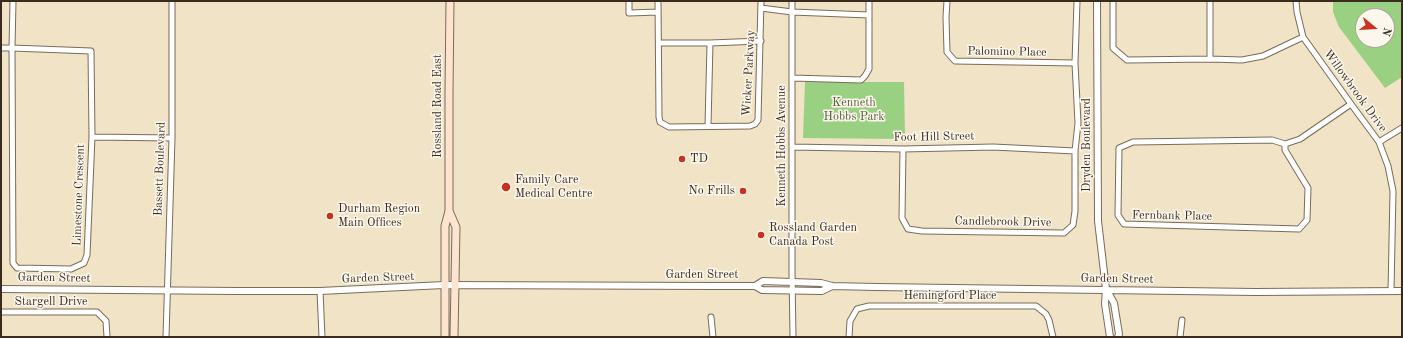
<!DOCTYPE html>
<style>
body{margin:0}
#map{position:relative;width:1403px;height:338px;overflow:hidden;background:#f1e3c6;font-family:"Old Standard TT",serif}
canvas{display:block}
.frame{position:absolute;inset:0;border:2px solid #3b2a1e;pointer-events:none}
.north{position:absolute;left:1355px;top:8px;width:40px;height:40px;box-sizing:border-box;background:#fbf7ec;border:1px solid #aea59a;border-radius:50%;rotate:108deg;font-size:11px;font-weight:700;line-height:16px;text-align:center;color:#3b2a1e}
.north::after{content:'';display:block;margin:auto;width:14px;height:18px;background:#c8321e;clip-path:polygon(50% 0,100% 100%,50% 72%,0 100%)}
</style>
<div id="map">
<canvas width="1403" height="338"></canvas>
<div class="frame"></div>
<div class="north">N</div>
</div>
<script>
const g = document.querySelector('canvas').getContext('2d');
g.lineJoin = 'round';
function fill(path, color) {
  g.fillStyle = color;
  g.fill(path, 'evenodd');
}
function shape(rows) {
  const path = new Path2D();
  for (const r of rows) {
    path.moveTo(r[0], r[1]);
    for (let i = 2; i < r.length; i += 2) path.lineTo(r[i], r[i + 1]);
  }
  return path;
}
function strokePath(path, color, width, dash) {
  g.strokeStyle = color;
  g.lineWidth = width;
  g.lineCap = dash ? 'butt' : 'round';
  g.setLineDash(dash || []);
  g.stroke(path);
}
function label(font, color, halo, rows, align = 'center') {
  g.font = font + ' "Old Standard TT",serif';
  g.lineWidth = 3;
  g.setLineDash([]);
  g.textBaseline = 'middle';
  g.strokeStyle = halo;
  g.fillStyle = color;
  for (const [text, x, y, turn = 0] of rows) {
    g.save();
    g.translate(x, y);
    g.rotate((+turn || 0) * Math.PI / 180);
    g.textAlign = isNaN(turn) ? turn : align;
    if (halo) g.strokeText(text, 0, 0);
    g.fillText(text, 0, 0);
    g.restore();
  }
}
fill(shape([
 [1333,1,1402,1,1402,77,1385,88,1339,27,1333,12],
 [1363,16,1387,16,1387,40,1363,40],
 [805,82,904,82,905,139,803,138]
]), '#99d082');
const minor = shape([
 [629,1,629,13,658,12],
 [658,1,659,117,660,122,669,127,750,126,755,124,758,120,761,1],
 [792,1,792,273,793,337],
 [947,1,946,17,947,52,955,61,1075,63],
 [1113,1,1113,48,1127,60,1210,59,1242,60,1263,56,1303,37],
 [1210,1,1210,59],
 [1296,1,1297,12,1303,37,1351,104,1379,142,1388,166,1393,191,1391,291],
 [761,8,792,12,869,15],
 [659,43,710,43,761,41],
 [1,48,12,48,91,51,92,137,87,255,84,263,71,269,17,268,13,263,12,48,13,1],
 [792,78,861,80,865,76,869,69,869,1],
 [708,126,710,43],
 [92,137,172,138],
 [1379,142,1402,128],
 [1285,144,1285,150,1308,188,1307,220,1299,229,1124,224,1118,215,1119,148,1133,142,1272,140,1285,144,1300,139,1351,104],
 [792,147,903,149,993,147,1075,151],
 [903,149,902,218,908,229,922,231,1064,233,1073,225,1075,211,1075,151,1078,123,1075,63,1077,1],
 [320,291,322,337],
 [1,312,97,312,106,321,107,337],
 [711,317,713,337],
 [166,337,172,138,172,1],
 [849,337,850,321,857,309,869,306,1036,306,1046,314,1049,320,1053,337],
 [1180,337,1182,320]
]);
const tertiary = shape([
 [1097,1,1098,221,1106,289,1105,304,1110,337],
 [755,286,763,281,821,283,832,286,876,287,1256,292,1402,291],
 [1,289,237,291,320,291,444,285,713,286,755,286,762,290,822,291,832,286],
 [1106,289,1114,303,1119,334,1118,337]
]);
const secondary = shape([
 [449,211,456,227,454,337],
 [445,337,445,226,449,211,449,93,450,1]
]);
strokePath(minor, '#7b6b59', 7);
strokePath(tertiary, '#7b6b59', 8);
strokePath(secondary, '#7b6b59', 9);
strokePath(minor, '#fff', 5);
strokePath(tertiary, '#fff', 6);
strokePath(secondary, '#fde4d1', 7);
for (const [x, y, r, color] of [
 [682,159,4,"#c8321e"],
 [506,187,5,"#c8321e"],
 [743,191,4,"#c8321e"],
 [330,216,4,"#c8321e"],
 [761,235,4,"#c8321e"]
]) {
  const dot = new Path2D();
  dot.arc(x, y, r, 0, 2 * Math.PI);
  g.fillStyle = color;
  g.fill(dot);
  strokePath(dot, '#fbf7ec', 1.5);
}
label('12px', '#3b2a1e', '#fbf7ec', [
 ["Palomino Place",1007,52,1],
 ["Wicker Parkway",749,73,-87],
 ["Willowbrook Drive",1355,91,54],
 ["Rossland Road East",438,106,-90],
 ["Foot Hill Street",934,137,-1],
 ["Dryden Boulevard",1087,145,-90],
 ["Kenneth Hobbs Avenue",782,146,-90],
 ["Bassett Boulevard",160,169,-88],
 ["Limestone Crescent",79,195,-88],
 ["Fernbank Place",1172,216,1],
 ["Candlebrook Drive",1003,222,1],
 ["Garden Street",702,275],
 ["Garden Street",54,278,1],
 ["Garden Street",378,278,-2],
 ["Garden Street",1117,279,1],
 ["Hemingford Place",950,296],
 ["Stargell Drive",51,302]
]);
label('12px', '#575c3c', '#fbf7ec', [
 ["Kenneth",854,103],
 ["Hobbs Park",854,117]
]);
label('12px', '#3b2a1e', '#fbf7ec', [
 ["TD",690,159],
 ["Family Care",515,180],
 ["Medical Centre",515,194],
 ["No Frills",735,191,"right"],
 ["Durham Region",338,209],
 ["Main Offices",338,223],
 ["Rossland Garden",769,228],
 ["Canada Post",769,242]
], 'left');
</script>
